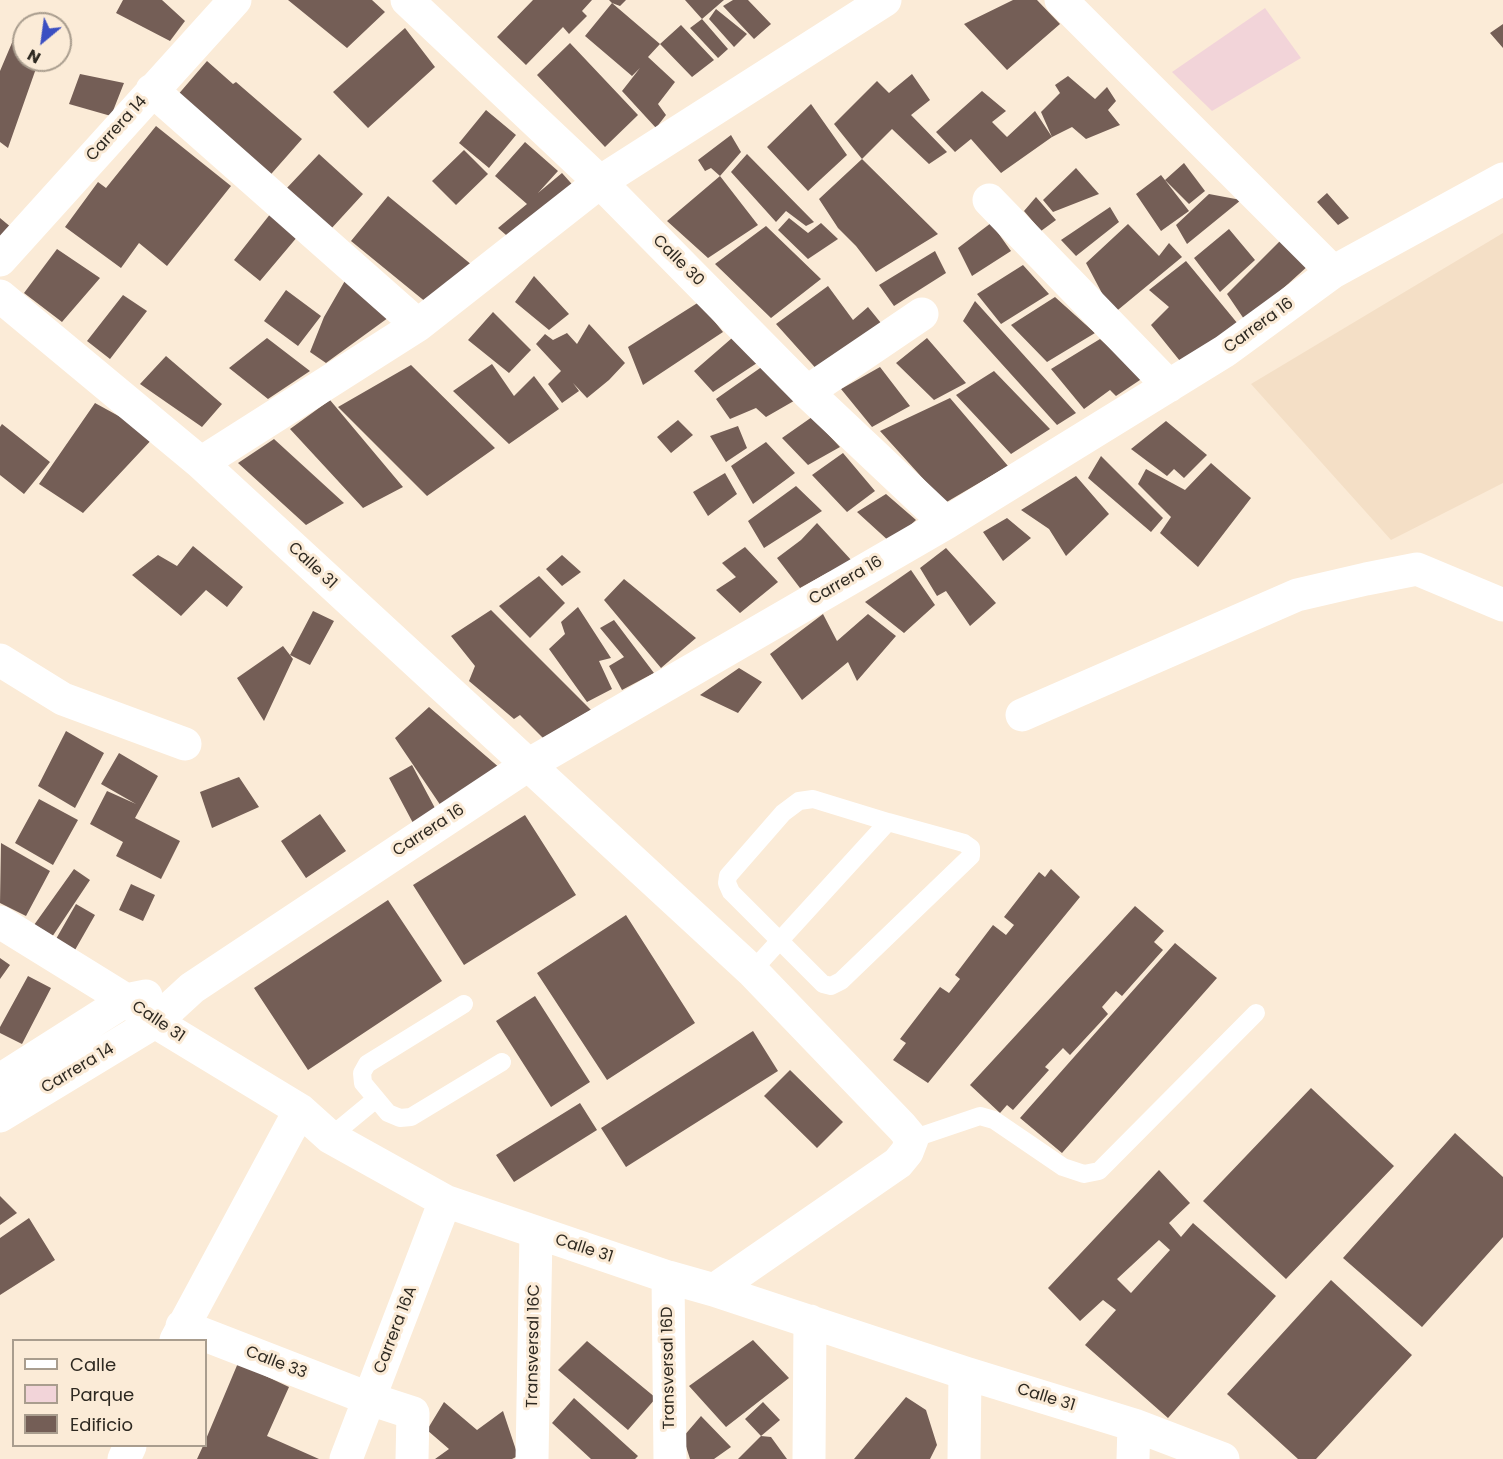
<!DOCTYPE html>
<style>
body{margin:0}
#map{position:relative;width:1503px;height:1459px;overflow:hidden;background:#fbebd7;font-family:Poppins,sans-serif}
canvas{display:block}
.legend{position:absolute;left:12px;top:1339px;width:195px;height:108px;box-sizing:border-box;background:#fbebd7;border:2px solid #a99d8e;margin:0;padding:8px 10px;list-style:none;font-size:18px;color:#2e2921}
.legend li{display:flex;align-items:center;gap:12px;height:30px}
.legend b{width:30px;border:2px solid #a99d8e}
.north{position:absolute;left:12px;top:12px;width:60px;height:60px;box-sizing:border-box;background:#fbebd7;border:2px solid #a99d8e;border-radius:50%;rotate:209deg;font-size:16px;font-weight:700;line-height:24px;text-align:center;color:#2e2921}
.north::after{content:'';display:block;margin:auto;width:21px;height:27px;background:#3b4fc2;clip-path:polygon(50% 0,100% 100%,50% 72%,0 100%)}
</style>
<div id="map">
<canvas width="1503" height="1459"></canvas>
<ul class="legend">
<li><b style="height:8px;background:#fff"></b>Calle</li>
<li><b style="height:16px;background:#f2d4d9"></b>Parque</li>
<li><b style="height:16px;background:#745e56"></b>Edificio</li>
</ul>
<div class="north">N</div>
</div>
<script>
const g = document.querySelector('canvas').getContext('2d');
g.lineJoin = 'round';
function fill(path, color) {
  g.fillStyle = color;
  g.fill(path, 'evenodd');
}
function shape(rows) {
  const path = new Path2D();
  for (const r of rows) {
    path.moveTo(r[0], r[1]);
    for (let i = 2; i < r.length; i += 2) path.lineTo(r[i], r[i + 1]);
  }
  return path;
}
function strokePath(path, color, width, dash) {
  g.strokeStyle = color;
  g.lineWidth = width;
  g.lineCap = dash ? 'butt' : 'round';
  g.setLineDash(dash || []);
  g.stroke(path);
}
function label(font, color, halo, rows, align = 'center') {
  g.font = font + ' Poppins,sans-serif';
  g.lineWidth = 6;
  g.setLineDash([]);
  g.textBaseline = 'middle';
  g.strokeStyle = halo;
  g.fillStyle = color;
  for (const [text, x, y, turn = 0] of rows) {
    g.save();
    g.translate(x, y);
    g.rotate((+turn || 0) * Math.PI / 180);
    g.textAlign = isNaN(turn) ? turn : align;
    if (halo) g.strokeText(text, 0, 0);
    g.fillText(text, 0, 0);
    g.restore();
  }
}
fill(shape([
 [1503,233,1503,483,1391,540,1251,384]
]), '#f4dfc6');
fill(shape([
 [1265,8,1301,58,1212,111,1172,72]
]), '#f2d4d9');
fill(shape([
 [123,0,162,0,185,21,170,41,116,13],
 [288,0,372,0,385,12,347,48],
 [533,0,592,0,582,11,587,16,569,34,563,27,526,65,497,37],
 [609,0,626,0,620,6,612,3],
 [685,0,724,0,702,19],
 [733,0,748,0,771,24,754,39,723,6],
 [1013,0,1037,0,1060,24,1007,70,964,24],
 [612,3,660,44,681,25,714,60,692,77,660,44,648,57,675,82,658,104,666,115,656,128,622,91,640,68,632,76,585,36],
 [716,9,747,34,734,47,709,19],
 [702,19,728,49,718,58,690,28],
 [1503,24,1503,48,1490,33],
 [405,28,435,67,368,128,333,92],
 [14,38,24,42,24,60,39,60,8,148,0,142,0,71],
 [570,43,638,115,605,147,537,75],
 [207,61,233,84,236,82,302,139,265,181,176,97],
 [80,74,124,83,111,116,69,104],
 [912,74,930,100,911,115,947,152,929,164,892,129,862,159,834,124,877,81,889,93],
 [1068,76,1095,99,1107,87,1116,101,1108,110,1120,125,1086,139,1072,127,1052,137,1001,173,971,139,955,152,936,132,982,91,1006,111,992,122,1007,137,1035,111,1052,137,1041,112,1060,93,1055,85],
 [811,104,847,155,808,191,767,147],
 [486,110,516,135,489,168,459,143],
 [156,126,231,186,167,266,139,243,121,268,65,227,98,182,106,188],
 [731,135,741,152,720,176,711,168,705,171,698,160],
 [525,142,558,171,538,193,562,173,578,191,513,241,498,228,527,204,495,176],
 [464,150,488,174,456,205,432,181],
 [319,154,363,194,330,230,285,190],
 [747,154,814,222,806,226,786,211,776,222,731,172],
 [862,159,938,234,876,272,856,246,838,228,819,199],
 [1184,163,1205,191,1189,204,1165,180],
 [1076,168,1099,194,1053,212,1043,200],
 [1161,175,1189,211,1161,231,1136,194],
 [720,176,758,225,708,258,667,221],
 [1327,193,1349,218,1338,225,1317,202],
 [1209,194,1241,200,1187,244,1176,225],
 [388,196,478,270,427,303,351,241],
 [1036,197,1056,220,1041,231,1024,211],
 [1110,207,1119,222,1076,256,1061,240],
 [271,213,298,236,260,281,234,260],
 [0,218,12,228,0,242],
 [789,218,808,233,821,223,838,239,808,259,778,230],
 [991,223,1011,251,972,276,958,248],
 [1128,224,1159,256,1169,243,1182,257,1113,314,1086,263],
 [766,226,821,279,771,318,715,264],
 [1229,229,1255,260,1220,292,1194,258],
 [1285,236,1309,265,1246,322,1227,294],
 [57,249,100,278,62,322,24,293],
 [935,251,946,273,894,306,879,285],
 [1186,261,1238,324,1180,361,1151,325,1169,307,1149,290],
 [1023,265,1049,294,1001,324,977,294],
 [350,272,392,315,326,363,310,352,324,317],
 [534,276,569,314,549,330,515,302],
 [828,286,853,320,868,307,885,328,820,373,776,324],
 [286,290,321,316,298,346,264,321],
 [123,295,147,311,110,359,87,341],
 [1055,297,1095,333,1047,362,1011,325],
 [975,301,1076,413,1057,425,963,321],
 [699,302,723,332,643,385,628,347],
 [493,312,531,350,509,373,468,340],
 [589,324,625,363,609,380,587,398,573,383,579,391,562,403,548,384,561,371,536,344,545,334,553,340,567,333,577,344],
 [267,338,310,371,268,399,229,368],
 [732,338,757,363,713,392,694,371],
 [927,338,966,383,934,400,896,363],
 [1100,339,1143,378,1116,396,1110,390,1084,409,1051,369],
 [166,356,222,404,202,427,140,384],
 [492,364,514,396,534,376,559,409,509,444,453,391],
 [411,365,495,448,427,496,338,407],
 [763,366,799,398,766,417,756,408,730,419,716,399],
 [880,367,910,406,872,427,841,389],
 [994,371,1050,429,1011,454,956,395],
 [950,398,1008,466,945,503,880,431],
 [330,400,403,487,363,508,290,429],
 [95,403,155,436,83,513,39,484],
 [812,417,840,447,808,465,782,438],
 [678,420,693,435,671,453,657,437],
 [1166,421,1207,455,1184,478,1174,469,1167,476,1131,449],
 [2,424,50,462,24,494,0,475,0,427],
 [738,426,747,448,726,462,710,436],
 [274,439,344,503,306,525,238,463],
 [766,442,795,473,753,504,731,466],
 [843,453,875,491,847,512,812,475],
 [1101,456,1163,518,1151,532,1088,478],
 [1211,463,1251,498,1198,567,1160,533,1171,517,1138,484,1146,469,1185,490],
 [725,473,737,494,708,516,693,492],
 [1076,476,1109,514,1066,556,1049,529,1021,510],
 [796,486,822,511,764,548,748,521],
 [886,494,916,520,891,543,857,512],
 [1007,518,1031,538,1003,561,983,532],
 [817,523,853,562,827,573,800,588,777,558,801,540],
 [193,546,243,587,227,607,206,590,181,616,132,575,158,555,177,566],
 [745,547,778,582,740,613,716,590,736,577,722,563],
 [946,548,996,603,970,626,946,591,937,596,920,568],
 [562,555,581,572,562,586,546,569],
 [911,570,935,605,904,633,865,602],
 [539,576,565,603,530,638,499,606],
 [624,579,696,638,661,668,604,600],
 [578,607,611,658,599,661,612,689,587,702,549,649,565,634,561,622],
 [491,610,591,710,543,738,520,715,514,719,469,681,475,666,451,636],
 [313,611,334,621,310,665,290,655],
 [823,614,837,641,868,614,896,636,857,681,848,662,802,700,770,654],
 [614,620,654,673,622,690,609,666,624,657,600,628],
 [283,646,293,659,264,721,237,678],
 [739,668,762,682,738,713,700,695],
 [429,707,501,769,443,809,395,738],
 [66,731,104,753,75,808,38,786],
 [119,753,158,776,135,818,180,841,161,879,116,856,123,842,90,824,107,791,136,804,101,784],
 [412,765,436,810,413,823,389,778],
 [239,777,259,807,212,828,200,792],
 [39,799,78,820,53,865,15,843],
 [320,814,346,851,306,878,281,841],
 [525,815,576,895,464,965,413,885],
 [1,843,50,871,26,916,0,903],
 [74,869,90,880,52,937,34,925],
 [1051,869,1080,897,928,1083,893,1060,906,1043,900,1039,940,987,949,993,960,979,955,975,993,925,1006,935,1014,925,1004,917,1039,872,1045,877],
 [131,884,155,895,143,921,119,910],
 [388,900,442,981,308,1070,254,988],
 [76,904,95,915,75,950,56,939],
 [1135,906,1164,931,1154,942,1163,950,1122,996,1116,991,1102,1007,1108,1014,1070,1055,1063,1048,1045,1067,1049,1070,1013,1110,1007,1105,1000,1113,970,1085],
 [626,915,695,1023,607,1080,537,973],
 [1175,943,1217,978,1062,1153,1020,1118],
 [0,958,10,965,0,979],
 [28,976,51,988,22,1044,0,1033,0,1027],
 [535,996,590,1082,551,1107,496,1021],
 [753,1031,778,1071,626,1167,601,1128],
 [790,1070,843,1122,817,1148,764,1096],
 [1311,1088,1394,1166,1286,1279,1203,1201],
 [580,1103,597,1130,514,1182,496,1155],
 [1455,1133,1503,1177,1503,1237,1422,1327,1343,1258],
 [1159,1170,1190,1203,1169,1223,1181,1237,1193,1223,1276,1296,1168,1418,1085,1345,1116,1310,1103,1300,1080,1321,1048,1288],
 [1159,1240,1170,1250,1131,1293,1117,1279],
 [0,1196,17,1213,0,1225],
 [29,1218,55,1260,0,1295,0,1238],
 [1331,1280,1412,1355,1316,1459,1298,1459,1227,1394],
 [753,1340,789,1378,726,1427,689,1386],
 [587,1341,656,1398,628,1430,558,1370],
 [238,1363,289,1387,267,1436,319,1459,197,1459,203,1446,206,1446,206,1439],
 [906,1397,926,1410,937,1445,930,1459,854,1459],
 [574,1398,638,1456,635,1459,591,1459,552,1423],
 [444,1402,477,1430,503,1411,518,1456,512,1459,435,1459,449,1449,427,1430],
 [763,1402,780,1420,761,1436,745,1419],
 [701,1416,731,1447,714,1459,690,1459,683,1437],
 [761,1436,771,1437,787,1459,738,1459]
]), '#745e56');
strokePath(shape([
 [813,799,888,822,964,843,971,848,971,856,841,981,831,986,823,984,731,892,727,883,728,876,783,813,799,801,813,799],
 [752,971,888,822],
 [464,1004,367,1064,362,1073,363,1083,388,1113,400,1118,411,1117,502,1062],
 [330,1137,376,1099],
 [912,1139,980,1116,994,1120,1063,1167,1084,1174,1099,1171,1256,1013]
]), '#fff', 18);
strokePath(shape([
 [407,0,600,182,807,392,946,523],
 [1061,0,1333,272],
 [152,90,418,325],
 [989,200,1169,386],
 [0,260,235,0],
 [0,296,201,463,752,971,902,1127,912,1139,907,1152,898,1163,714,1290],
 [807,392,922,314],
 [201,463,418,325,600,182,885,0],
 [0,660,63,699,185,744],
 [1022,715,1297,595,1366,579,1417,569,1503,605],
 [0,922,126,1000,155,1022,300,1110,330,1137,445,1201,668,1277,714,1290,965,1373,1134,1425,1223,1459],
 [0,1080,126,1000,146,996],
 [0,1116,155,1022,192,988,528,765,946,523,1225,351,1333,272,1503,179],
 [668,1277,670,1459],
 [182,1326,370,1399,413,1413,412,1459],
 [176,1340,300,1110],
 [124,1459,130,1446],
 [346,1459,445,1201],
 [532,1459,536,1233],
 [809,1459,810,1321],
 [964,1459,965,1373],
 [1133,1459,1134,1425]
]), '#fff', 33);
label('16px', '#2e2921', '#fbebd7', [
 ["Carrera 14",117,129,-48],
 ["Calle 30",678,261,45],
 ["Carrera 16",1259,326,-36],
 ["Calle 31",312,566,43],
 ["Carrera 16",846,581,-30],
 ["Carrera 16",429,831,-33],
 ["Calle 31",158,1022,34],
 ["Carrera 14",78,1069,-31],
 ["Calle 31",584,1249,18],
 ["Carrera 16A",396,1330,-69],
 ["Transversal 16C",534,1346,-89],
 ["Calle 33",276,1363,21],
 ["Transversal 16D",669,1368,-91],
 ["Calle 31",1046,1398,17]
]);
</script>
